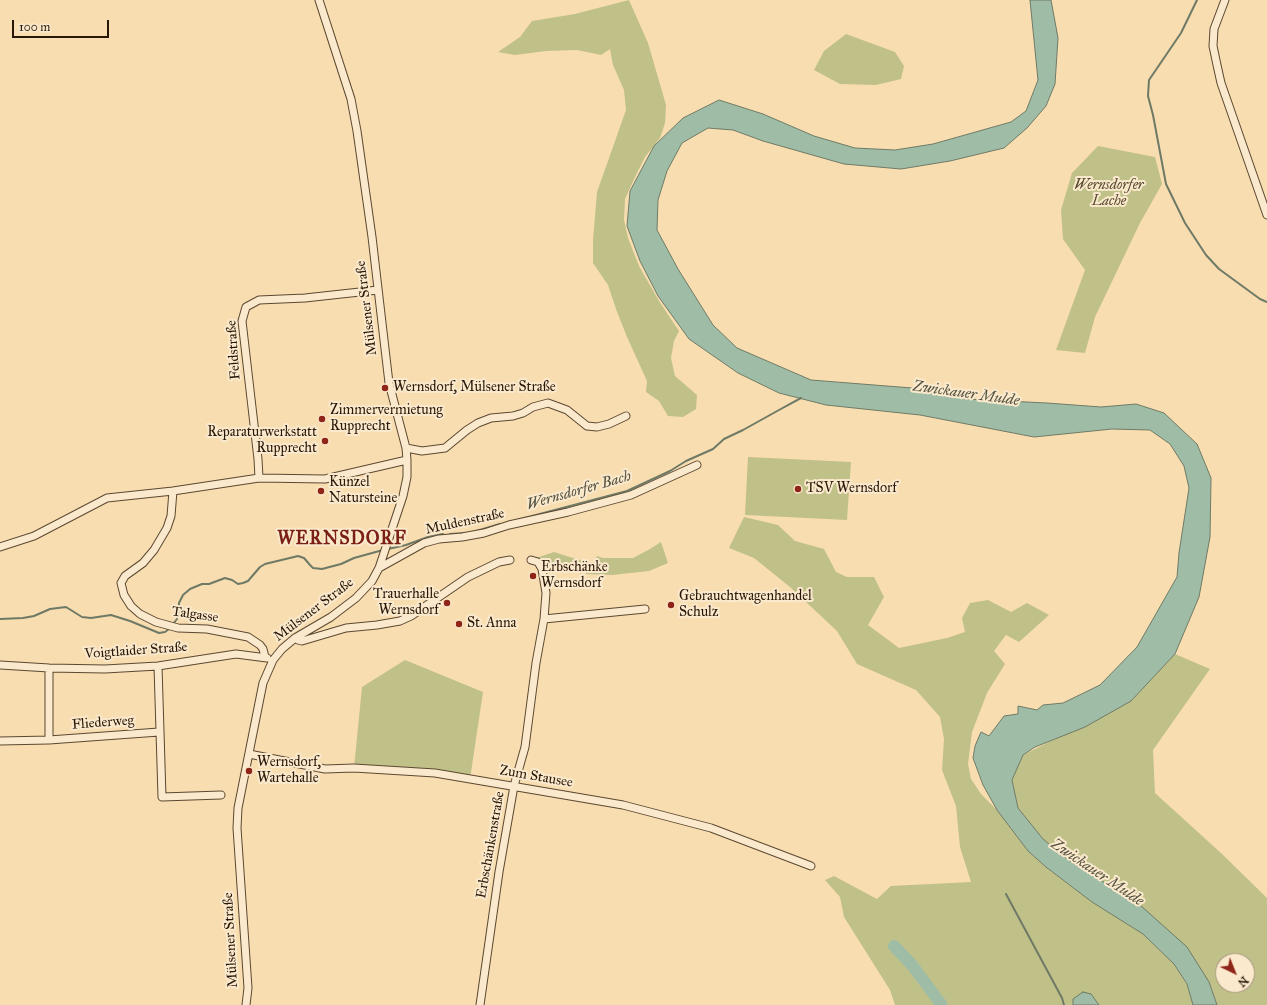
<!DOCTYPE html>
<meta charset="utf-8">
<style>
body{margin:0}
#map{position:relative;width:1267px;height:1005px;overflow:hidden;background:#f8ddb0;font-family:"IM FELL Great Primer",serif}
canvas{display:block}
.north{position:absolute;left:1215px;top:953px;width:40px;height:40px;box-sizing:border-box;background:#fae9cc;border:1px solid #a6957d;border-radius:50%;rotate:137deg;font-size:11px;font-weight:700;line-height:16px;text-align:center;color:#281607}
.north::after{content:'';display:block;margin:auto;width:14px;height:18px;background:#8f2418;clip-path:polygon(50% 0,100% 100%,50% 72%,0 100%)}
.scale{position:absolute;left:12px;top:20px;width:97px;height:18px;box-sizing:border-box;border:2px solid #281607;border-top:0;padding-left:5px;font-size:12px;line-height:14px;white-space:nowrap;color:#281607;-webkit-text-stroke:3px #fae9cc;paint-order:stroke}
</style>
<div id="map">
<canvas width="1267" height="1005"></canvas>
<div class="north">N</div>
<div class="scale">100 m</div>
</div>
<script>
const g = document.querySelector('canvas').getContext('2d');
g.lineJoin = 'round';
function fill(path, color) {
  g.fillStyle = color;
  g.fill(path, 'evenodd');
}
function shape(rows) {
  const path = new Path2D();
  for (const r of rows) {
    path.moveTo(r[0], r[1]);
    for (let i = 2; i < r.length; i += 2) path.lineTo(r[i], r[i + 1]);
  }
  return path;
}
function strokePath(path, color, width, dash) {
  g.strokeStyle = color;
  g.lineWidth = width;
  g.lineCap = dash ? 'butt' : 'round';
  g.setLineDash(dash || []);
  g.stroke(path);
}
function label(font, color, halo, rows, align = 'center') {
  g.font = font + ' "IM FELL Great Primer",serif';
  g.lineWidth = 4;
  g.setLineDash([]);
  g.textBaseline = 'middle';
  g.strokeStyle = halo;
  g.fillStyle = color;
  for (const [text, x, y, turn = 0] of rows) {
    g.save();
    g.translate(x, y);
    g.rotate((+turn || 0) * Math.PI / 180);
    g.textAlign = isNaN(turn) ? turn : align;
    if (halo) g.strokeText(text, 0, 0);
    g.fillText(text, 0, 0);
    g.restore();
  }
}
fill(shape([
 [629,0,648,43,666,105,665,123,660,138,645,157,635,177,625,199,624,220,628,238,639,266,659,301,679,331,674,341,671,358,675,376,697,395,696,409,683,417,668,416,659,401,646,392,647,381,627,337,616,309,608,285,593,263,593,240,597,192,626,110,624,90,613,65,610,49,601,55,577,50,546,51,515,55,498,52,520,37,532,21,575,14],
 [846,34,895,52,904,66,901,79,876,85,840,84,814,70,824,51],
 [1098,146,1155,157,1162,184,1140,223,1095,317,1085,353,1056,350,1085,270,1063,239,1061,210,1072,173],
 [748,457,851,462,847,520,745,515],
 [744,517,778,525,795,541,824,549,836,572,847,577,874,577,884,597,868,625,899,648,947,638,965,632,962,618,970,603,988,600,1011,612,1027,603,1049,615,1019,642,1006,635,994,651,1005,664,987,693,972,732,968,764,971,779,981,794,997,810,1028,851,1046,867,1092,902,1143,934,1174,964,1187,985,1193,1005,895,1005,890,990,844,917,840,897,825,880,834,876,877,899,891,886,971,882,960,847,956,806,942,770,944,739,940,717,916,690,857,664,837,631,790,587,754,558,729,548],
 [661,542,668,563,649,571,612,575,586,574,585,570,582,570,581,574,571,568,561,566,559,571,544,570,536,558,554,552,576,559,594,563,597,556,603,558,633,558,650,549],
 [1175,654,1210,669,1153,750,1155,793,1222,854,1267,898,1267,1005,1217,1005,1209,982,1043,839,1018,808,1012,780,1023,755,1131,701],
 [1223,961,1247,961,1247,985,1223,985],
 [405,660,483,692,470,779,354,768,362,687]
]), '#c0c089');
const water = shape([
 [1030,0,1051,0,1058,38,1055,84,1046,106,1027,128,1004,148,950,161,901,169,844,164,763,141,733,130,708,128,682,143,667,171,658,200,657,230,678,269,713,325,737,348,811,380,912,388,928,390,966,399,1047,403,1101,407,1136,404,1164,413,1197,444,1211,478,1210,537,1199,597,1175,654,1131,701,1085,727,1035,747,1023,755,1012,780,1018,808,1043,839,1067,859,1140,905,1187,947,1209,982,1217,1005,1193,1005,1187,984,1174,964,1143,934,1092,902,1046,867,1028,851,997,810,983,785,973,758,975,746,981,732,989,736,1004,716,1018,714,1018,706,1037,710,1043,705,1063,703,1100,685,1137,647,1177,577,1179,553,1189,488,1184,466,1170,444,1150,430,1112,429,1034,437,920,415,826,405,779,393,738,373,689,339,658,296,640,261,627,226,630,191,654,146,683,118,719,100,763,114,814,136,855,148,895,150,933,144,1011,122,1026,111,1038,80,1030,0],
 [1083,992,1091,994,1099,1005,1073,1005,1073,999,1083,992]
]);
fill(water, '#9fbda6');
strokePath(water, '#6f7a66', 1);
strokePath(shape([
 [1197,0,1181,33,1149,80,1148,96,1153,115,1166,184,1185,223,1206,255,1219,269,1260,299,1267,302],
 [517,520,627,491,670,471,686,461,713,449,724,439,743,430,779,410,801,398],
 [473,532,500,524],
 [450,534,467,533],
 [388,549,406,545,428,537,443,534],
 [0,619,23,618,34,616,50,609,66,607,82,617,91,618,111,615,130,621,159,633,165,632,169,629,177,619,179,614,179,603,183,595,190,589,202,584,209,584,225,578,232,580,238,584,243,583,248,581,260,567,265,564,298,556,304,558,310,565,313,568,322,569,341,564,354,558,383,550],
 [1006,894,1062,998,1064,1005],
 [941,1004,941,1005]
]), '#6f7a66', 2);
strokePath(shape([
 [894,946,912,965,941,1004]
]), '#9fbda6', 12);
const minor = shape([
 [1225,0,1214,29,1213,46,1217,65,1221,83,1267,215],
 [406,448,422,451,445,448,467,430,478,423,491,418,513,416,523,413,533,407,548,403,567,410,587,426,597,427,609,424,626,416],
 [259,478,325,479,407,460],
 [173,491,171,516,167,528,154,550,143,563,125,576,121,583,124,595,131,606,140,614,156,622,178,628,207,629,248,637,260,645,263,649,265,657],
 [0,547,34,536,107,498,173,491,259,478,258,459,242,321,246,307,259,300,305,298,378,290],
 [379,568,424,543,439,539,462,537,484,533,509,525,568,512,631,495,697,465],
 [544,619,645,609],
 [295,638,298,640,302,641,346,628,377,625,400,621,411,616,468,577,499,562,510,560],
 [0,665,49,668,105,669,158,666,236,654,267,658],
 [158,666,162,797,221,795],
 [49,668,49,740],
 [0,741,49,740,159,732],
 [249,754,325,769,354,768,435,773,623,805,711,828,811,866],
 [246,1005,248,988,237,828,238,808,263,683,273,660,282,649,295,638,331,617,356,598,372,581,379,568,403,496,407,477,407,460,406,448,389,383,372,237,357,131,351,99,319,0],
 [480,1005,499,872,514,786,525,747,536,663,544,619,546,593,542,569,538,562,531,560]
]);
strokePath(minor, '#5c4831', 9);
strokePath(minor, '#fae9cc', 7);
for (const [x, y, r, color] of [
 [385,388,4,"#8f2418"],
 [322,419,4,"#8f2418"],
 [325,441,4,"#8f2418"],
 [798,489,4,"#8f2418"],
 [321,491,4,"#8f2418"],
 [533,576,4,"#8f2418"],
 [447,603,4,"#8f2418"],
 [671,605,4,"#8f2418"],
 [459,624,4,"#8f2418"],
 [249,771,4,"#8f2418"]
]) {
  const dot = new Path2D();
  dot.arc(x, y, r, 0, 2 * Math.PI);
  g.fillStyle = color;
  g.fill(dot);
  strokePath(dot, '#fae9cc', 1.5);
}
label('italic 14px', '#56492e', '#fae9cc', [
 ["Wernsdorfer",1109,186],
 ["Lache",1109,202]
]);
label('14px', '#281607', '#fae9cc', [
 ["Mülsener Straße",367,308,-97],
 ["Feldstraße",234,350,-94],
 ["Muldenstraße",465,522,-12],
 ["Mülsener Straße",314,610,-37],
 ["Talgasse",195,615,8],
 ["Voigtlaider Straße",136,651,-4],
 ["Fliederweg",103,723,-4],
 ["Zum Stausee",536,777,10],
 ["Erbschänkenstraße",491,845,-80],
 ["Mülsener Straße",231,940,-93]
]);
label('14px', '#281607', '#fae9cc', [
 ["Wernsdorf, Mülsener Straße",393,388],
 ["Zimmervermietung",330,411],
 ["Rupprecht",330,427],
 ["Reparaturwerkstatt",317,433,"right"],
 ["Rupprecht",317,449,"right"],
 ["Künzel",329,483],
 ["Natursteine",329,499],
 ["TSV Wernsdorf",806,489],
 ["Erbschänke",541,568],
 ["Wernsdorf",541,584],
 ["Trauerhalle",439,595,"right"],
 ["Wernsdorf",439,611,"right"],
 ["Gebrauchtwagenhandel",679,597],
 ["Schulz",679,613],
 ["St. Anna",467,624],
 ["Wernsdorf,",257,763],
 ["Wartehalle",257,779]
], 'left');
label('italic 15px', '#52503f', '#fae9cc', [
 ["Zwickauer Mulde",966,394,8],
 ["Wernsdorfer Bach",579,491,-16],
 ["Zwickauer Mulde",1097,873,34]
]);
g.letterSpacing = '1px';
label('bold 18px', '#7a1f14', '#fae9cc', [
 ["WERNSDORF",342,540]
]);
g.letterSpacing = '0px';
</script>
